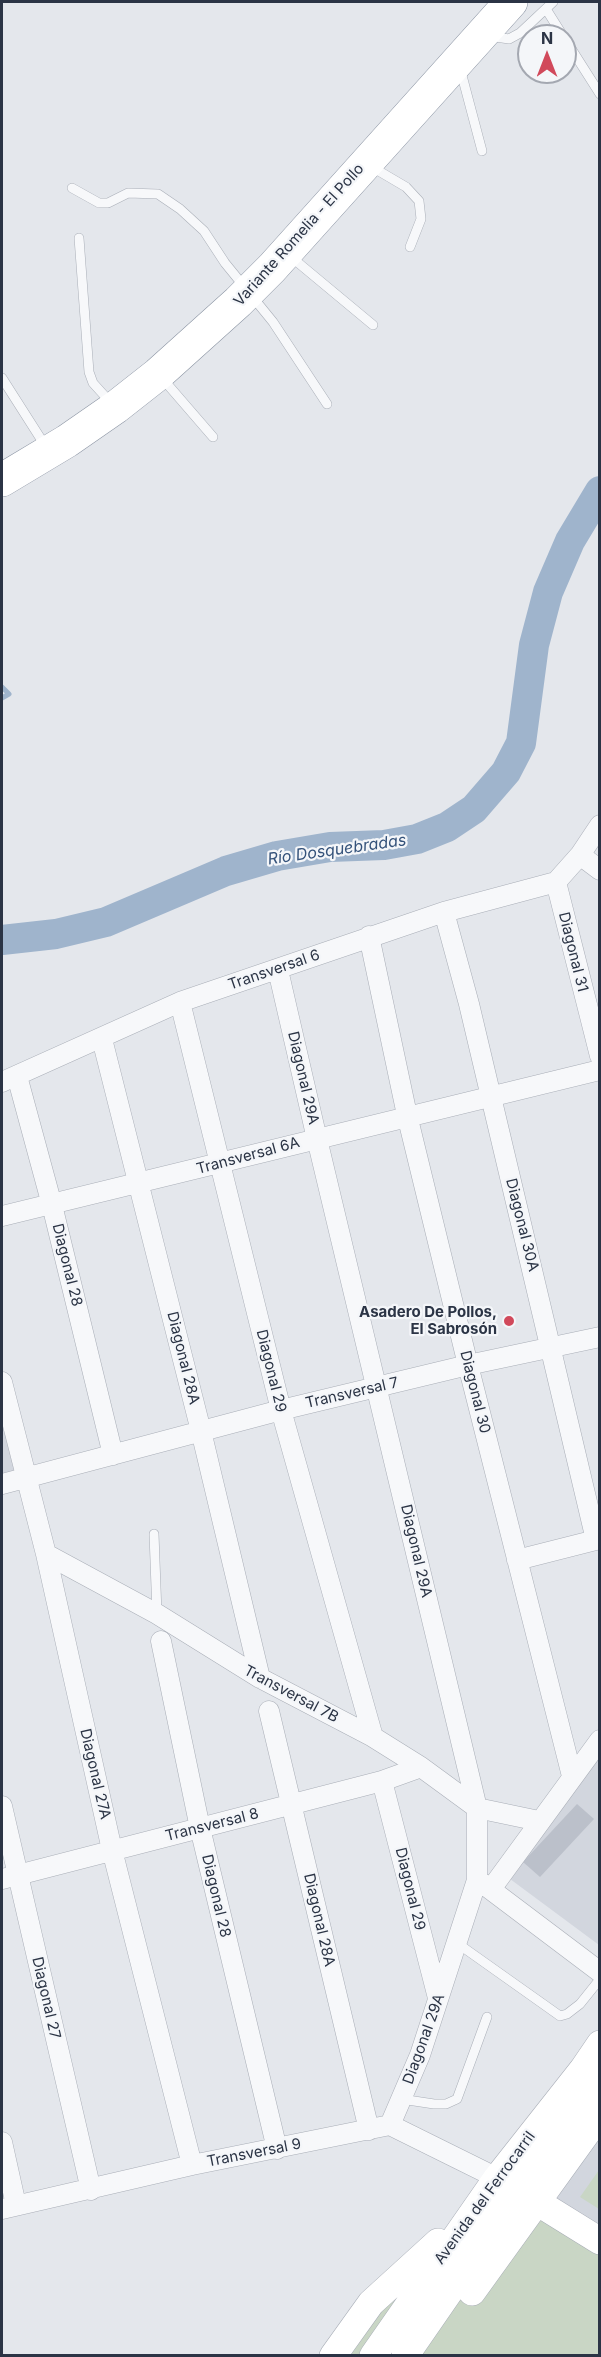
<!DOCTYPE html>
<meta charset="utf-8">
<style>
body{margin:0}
#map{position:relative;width:601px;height:2357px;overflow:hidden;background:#e4e7ec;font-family:Inter,sans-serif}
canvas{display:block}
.frame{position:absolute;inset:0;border:3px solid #2b3445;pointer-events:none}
.north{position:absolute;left:517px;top:24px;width:60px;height:60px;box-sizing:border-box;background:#f4f6f9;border:2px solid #a4a8b1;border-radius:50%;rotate:0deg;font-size:16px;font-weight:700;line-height:24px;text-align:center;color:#2b3445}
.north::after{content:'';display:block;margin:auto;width:21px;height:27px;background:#d1495b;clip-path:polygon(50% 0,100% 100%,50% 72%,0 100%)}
</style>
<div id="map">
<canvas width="601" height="2357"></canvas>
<div class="frame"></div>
<div class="north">N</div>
</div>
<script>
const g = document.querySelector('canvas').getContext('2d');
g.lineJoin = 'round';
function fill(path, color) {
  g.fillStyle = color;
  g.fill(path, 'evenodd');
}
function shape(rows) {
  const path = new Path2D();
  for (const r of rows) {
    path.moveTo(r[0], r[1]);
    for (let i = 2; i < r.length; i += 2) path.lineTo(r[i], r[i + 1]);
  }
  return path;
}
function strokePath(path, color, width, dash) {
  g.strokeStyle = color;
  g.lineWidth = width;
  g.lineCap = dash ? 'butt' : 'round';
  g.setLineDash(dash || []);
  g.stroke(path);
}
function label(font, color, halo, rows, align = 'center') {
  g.font = font + ' Inter,sans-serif';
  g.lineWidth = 4.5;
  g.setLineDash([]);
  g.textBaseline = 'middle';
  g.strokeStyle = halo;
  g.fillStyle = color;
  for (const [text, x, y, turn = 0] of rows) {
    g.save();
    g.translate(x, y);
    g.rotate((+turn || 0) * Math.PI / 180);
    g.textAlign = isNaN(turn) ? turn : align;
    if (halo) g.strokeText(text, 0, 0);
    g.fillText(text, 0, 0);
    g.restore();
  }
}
fill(shape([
 [2,1382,25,1478,2,1484],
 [599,1755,599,1945,506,1876],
 [599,2109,599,2241,537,2202]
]), '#d2d6de');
fill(shape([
 [599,2044,599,2109,537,2202,599,2241,599,2355,333,2356,481,2203],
 [599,2170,599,2209,580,2197]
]), '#c9d6c5');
strokePath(shape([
 [2,687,9,694,2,698]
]), '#9fb4cc', 5);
strokePath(shape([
 [2,940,56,934,106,922,226,871,277,856,330,847,384,845,417,839,447,827,474,809,506,772,521,743,534,645,548,592,570,541,600,491]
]), '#9fb4cc', 30);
fill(shape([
 [577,1804,594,1819,540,1877,523,1862]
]), '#bbc0ca');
const lane = shape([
 [546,9,563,36],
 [489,36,509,39,520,33,553,2],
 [565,39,600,94],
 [460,68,482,151],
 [372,167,406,187,419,201,421,219,410,247],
 [72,188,99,203,108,203,128,193,158,194,180,209,204,231,225,263,273,322,327,404],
 [79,238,89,372,93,383,112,404],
 [290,256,373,325],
 [2,378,46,447],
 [162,378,213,437],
 [154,1534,157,1614],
 [457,1943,560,2016,567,2014,580,2004,600,1979],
 [401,2099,434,2104,446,2104,457,2099,487,2017]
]);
const street = shape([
 [580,855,600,870],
 [556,882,600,1056],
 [556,882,580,855,600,825],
 [444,912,469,1004,596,1540],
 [369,936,407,1115,468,1365,572,1776],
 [278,970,317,1139,477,1808,477,1880,420,2055,390,2125],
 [180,1002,281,1410,373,1737],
 [102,1039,201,1431,260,1678],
 [17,1076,52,1205,113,1455],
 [2,1082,180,1002,444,912,556,882],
 [2,1216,600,1070],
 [2,1382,46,1554,112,1850,192,2165],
 [2,1484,281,1410,468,1365,600,1337],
 [46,1554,157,1614,260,1678,373,1737,421,1767,477,1808,539,1821],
 [517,1560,600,1539],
 [161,1641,200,1828,277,2149],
 [269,1711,369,2130],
 [382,1781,438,1998],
 [2,1806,91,2190],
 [2,1879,382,1781,421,1767],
 [482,1883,600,1972],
 [491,1889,600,1740],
 [2,2142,16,2205],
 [2,2209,192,2165,390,2125,497,2178]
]);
const secondary = shape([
 [537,2202,600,2241],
 [472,2292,594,2123,600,2109],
 [333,2356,371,2303,438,2242],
 [373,2356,497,2178,583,2069,600,2044],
 [405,2356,519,2191,600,2082]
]);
const highway = shape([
 [2,480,67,441,116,407,158,374,238,302,272,268,511,2]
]);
strokePath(lane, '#a9aeb7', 10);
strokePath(street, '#a9aeb7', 21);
strokePath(secondary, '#a9aeb7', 28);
strokePath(highway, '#8b94a3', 34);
strokePath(lane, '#f7f8fa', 9);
strokePath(street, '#f7f8fa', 20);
strokePath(secondary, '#fff', 27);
strokePath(highway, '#fff', 33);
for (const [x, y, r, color] of [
 [509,1321,6,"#d1495b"]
]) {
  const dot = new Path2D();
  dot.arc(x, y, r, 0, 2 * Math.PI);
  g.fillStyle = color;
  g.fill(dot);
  strokePath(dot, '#f4f6f9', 2);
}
label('15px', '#2b3445', '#f4f6f9', [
 ["Variante Romelia - El Pollo",299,235,-48],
 ["Diagonal 31",573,952,76],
 ["Transversal 6",274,970,-19],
 ["Diagonal 29A",303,1078,77],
 ["Transversal 6A",248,1156,-15],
 ["Diagonal 30A",522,1225,76],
 ["Diagonal 28",67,1265,76],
 ["Diagonal 28A",183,1358,76],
 ["Diagonal 29",271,1371,76],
 ["Diagonal 30",475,1392,76],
 ["Transversal 7",352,1393,-13],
 ["Diagonal 29A",416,1551,77],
 ["Transversal 7B",291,1694,28],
 ["Diagonal 27A",95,1774,77],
 ["Transversal 8",212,1825,-14],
 ["Diagonal 29",410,1889,76],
 ["Diagonal 28",216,1896,77],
 ["Diagonal 28A",319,1920,77],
 ["Diagonal 27",46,1998,77],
 ["Diagonal 29A",424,2039,-70],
 ["Transversal 9",254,2153,-11],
 ["Avenida del Ferrocarril",485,2198,-54]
]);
label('bold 15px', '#2b3445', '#f4f6f9', [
 ["Asadero De Pollos,",497,1312],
 ["El Sabrosón",497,1329]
], 'right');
label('italic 16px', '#34527a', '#f4f6f9', [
 ["Río Dosquebradas",337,850,-8]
]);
</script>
